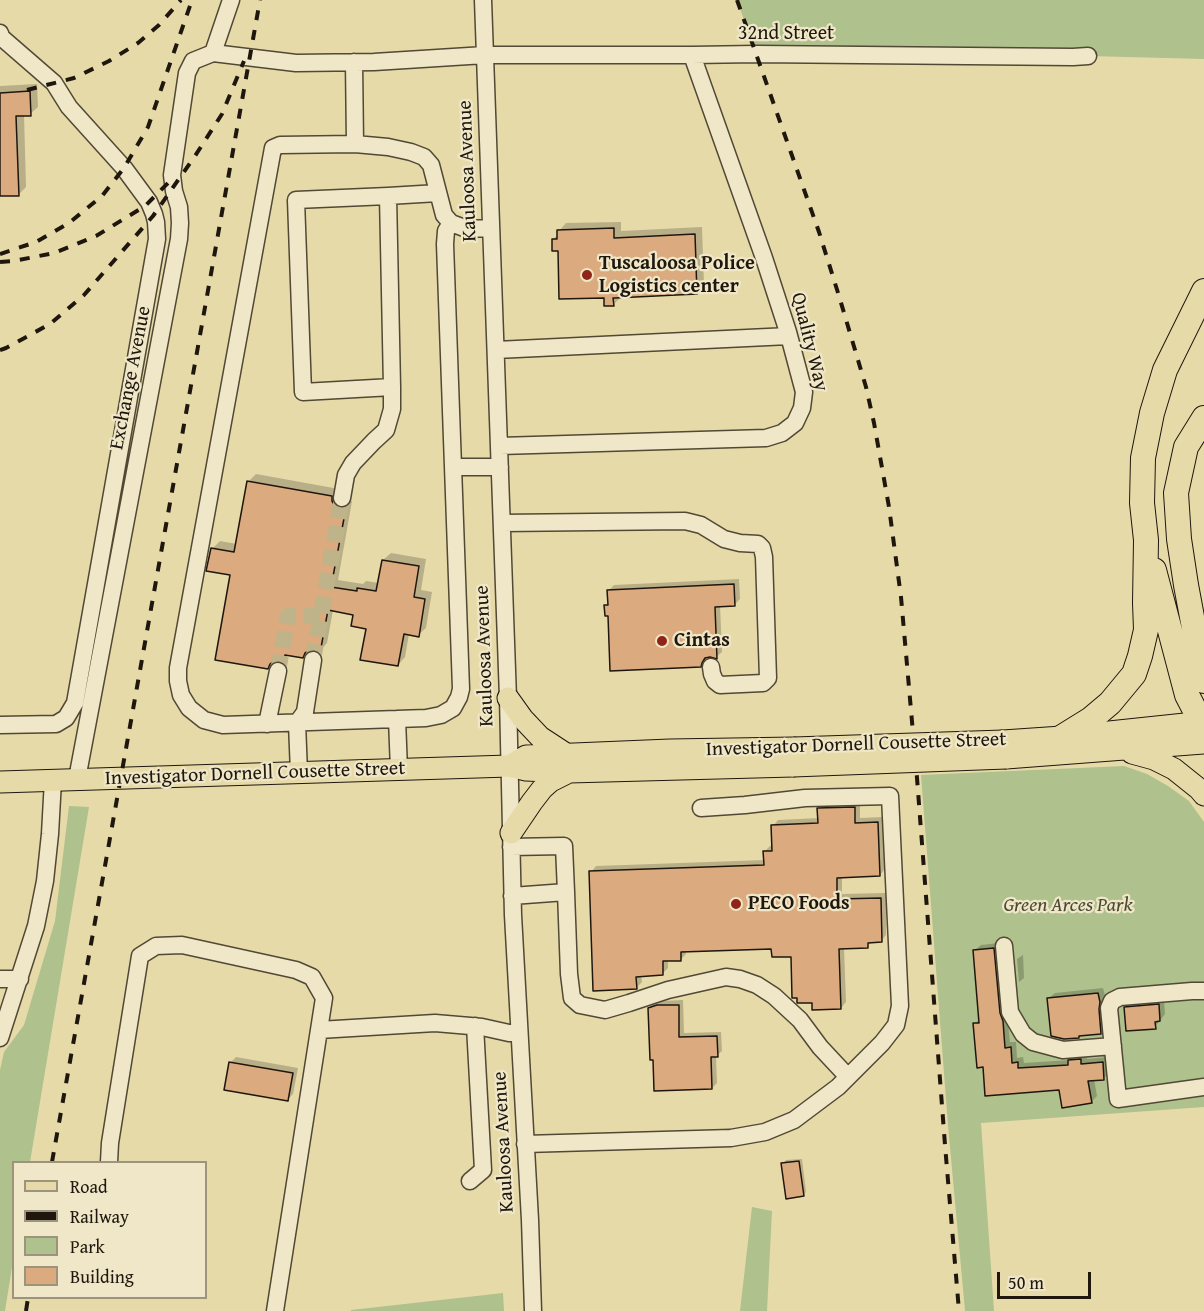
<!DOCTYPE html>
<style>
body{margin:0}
#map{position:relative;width:1204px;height:1311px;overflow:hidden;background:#e7daa9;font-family:"Gentium Book Plus",serif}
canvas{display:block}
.legend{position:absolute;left:12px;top:1161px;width:195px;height:138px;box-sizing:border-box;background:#efe7c7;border:2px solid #9c947d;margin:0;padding:8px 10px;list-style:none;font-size:18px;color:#1f170e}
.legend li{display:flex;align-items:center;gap:12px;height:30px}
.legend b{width:30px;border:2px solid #9c947d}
.scale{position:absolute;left:997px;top:1272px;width:94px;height:27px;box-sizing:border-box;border:3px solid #1f170e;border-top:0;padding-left:8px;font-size:18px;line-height:21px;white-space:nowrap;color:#1f170e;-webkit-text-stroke:4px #efe7c7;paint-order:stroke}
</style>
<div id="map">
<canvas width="1204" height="1311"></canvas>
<ul class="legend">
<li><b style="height:8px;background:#e7daa9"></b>Road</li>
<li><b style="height:8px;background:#1f170e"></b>Railway</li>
<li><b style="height:16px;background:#afc18d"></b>Park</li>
<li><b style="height:16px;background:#dbaa7e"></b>Building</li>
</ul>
<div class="scale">50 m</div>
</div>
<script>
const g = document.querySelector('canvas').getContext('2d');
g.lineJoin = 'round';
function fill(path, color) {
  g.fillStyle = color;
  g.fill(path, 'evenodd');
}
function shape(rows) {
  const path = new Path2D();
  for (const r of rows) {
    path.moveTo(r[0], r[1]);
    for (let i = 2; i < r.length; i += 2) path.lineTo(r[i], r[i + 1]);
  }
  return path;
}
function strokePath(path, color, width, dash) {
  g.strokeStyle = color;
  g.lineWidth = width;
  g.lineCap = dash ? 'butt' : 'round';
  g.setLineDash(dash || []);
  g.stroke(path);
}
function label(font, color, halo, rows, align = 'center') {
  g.font = font + ' "Gentium Book Plus",serif';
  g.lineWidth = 4.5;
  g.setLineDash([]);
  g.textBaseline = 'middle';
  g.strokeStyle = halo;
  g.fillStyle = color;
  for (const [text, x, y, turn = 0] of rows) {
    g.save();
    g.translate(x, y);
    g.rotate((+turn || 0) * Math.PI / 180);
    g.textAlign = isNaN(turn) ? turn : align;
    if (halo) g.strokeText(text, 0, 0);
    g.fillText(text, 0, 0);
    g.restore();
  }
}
fill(shape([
 [737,0,1204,0,1204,59,1088,56,756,54],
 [1124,766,1147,774,1168,786,1189,801,1204,822,1204,1107,981,1123,994,1311,965,1311,948,1125,921,775],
 [69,806,89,807,30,1162,14,1162,13,1261,5,1311,0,1311,0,1070,4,1052,24,1025,55,921],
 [752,1207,772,1211,767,1311,740,1311],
 [503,1293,504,1311,351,1311,351,1310]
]), '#afc18d');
fill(shape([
 [37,84,38,107,30,114,24,114,26,187,19,194,0,195,0,86],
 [621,222,621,231,702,227,704,285,696,293,621,297,613,305,560,249,553,239,559,234,559,231,566,223],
 [256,474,339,489,348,501,352,501,338,580,363,584,366,581,379,583,383,560,391,553,426,559,421,590,432,592,426,628,418,635,409,634,405,657,398,665,368,628,354,614,333,610,327,643,320,651,310,649,302,656,290,654,283,661,275,660,267,667,232,574,212,549,220,541,237,544,248,482],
 [739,579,740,599,734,605,720,605,722,652,716,657,706,656,706,660,700,666,609,614,606,605,609,602,609,590,614,585],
 [860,802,860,818,883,817,885,869,880,875,842,876,842,894,886,893,886,935,881,941,872,941,867,946,844,947,846,1002,841,1008,813,1001,792,955,773,947,686,950,686,954,681,959,668,960,668,968,662,974,641,975,642,982,636,988,591,872,596,866,765,860,764,852,770,846,774,846,773,826,778,820,819,818,819,809,825,803],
 [999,943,1010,1042,1016,1042,1017,1058,1023,1057,1024,1063,1070,1060,1075,1055,1086,1054,1087,1059,1108,1057,1109,1073,1103,1079,1094,1079,1097,1096,1091,1102,1060,1089,984,1065,975,1024,980,1018,975,950,981,945],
 [1023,955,1024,978,1019,982,1017,959],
 [1103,988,1105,995,1103,1003,1106,1027,1100,1033,1081,1034,1079,1037,1049,998,1055,993],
 [683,1000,684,1033,721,1032,722,1051,716,1056,717,1083,712,1088,649,1008,654,1003,663,1001],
 [1164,1000,1165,1014,1155,1027,1126,1008,1131,1002],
 [236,1057,298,1068,293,1094,288,1099,230,1063],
 [802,1159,806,1192,803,1195,783,1164,786,1160]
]), '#0003');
const building = shape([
 [30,91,31,116,16,116,19,196,0,196,0,93,30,91],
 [614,228,614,238,695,234,697,294,615,298,613,298,614,306,604,306,604,298,559,299,558,251,552,251,552,239,557,239,557,230,614,228],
 [247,481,332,496,332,501,335,506,340,508,346,508,331,587,357,591,357,588,376,591,382,560,419,566,414,597,425,599,419,637,404,634,398,666,360,660,366,629,351,626,353,615,328,610,320,653,315,650,310,650,305,653,303,658,285,655,284,662,280,661,274,661,270,664,268,669,215,660,230,575,206,571,211,548,234,552,247,481],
 [734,584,735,606,715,607,717,659,710,657,705,658,702,663,701,667,610,671,608,616,605,616,604,605,608,605,607,590,734,584],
 [855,807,855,823,878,822,880,876,837,878,837,899,881,898,882,942,868,943,868,948,839,949,841,1009,812,1010,812,1003,797,1003,797,998,792,998,791,957,772,957,771,949,681,952,681,961,663,961,663,975,636,977,637,989,593,991,589,871,764,865,763,851,772,851,771,825,818,823,817,808,855,807],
 [994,948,1000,1013,1003,1021,1005,1048,1011,1047,1012,1063,1018,1062,1018,1068,1068,1065,1068,1060,1081,1059,1081,1064,1103,1062,1104,1080,1088,1081,1092,1103,1062,1108,1059,1090,985,1096,983,1067,977,1068,973,1023,979,1023,973,950,994,948],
 [1098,993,1100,1002,1099,1009,1101,1034,1079,1036,1079,1038,1064,1039,1051,1036,1047,998,1098,993],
 [1159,1004,1160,1021,1155,1022,1156,1029,1126,1031,1124,1007,1159,1004],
 [657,1005,679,1005,679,1037,717,1036,718,1057,711,1057,712,1089,654,1091,653,1060,650,1060,648,1008,657,1005],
 [229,1062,293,1073,288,1101,224,1090,229,1062],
 [799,1161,804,1196,786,1199,781,1163,799,1161]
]);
fill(building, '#dbaa7e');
strokePath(building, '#1f170e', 1.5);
strokePath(shape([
 [313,660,342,498],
 [278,671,288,616,321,616]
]), '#bfb38a', 16, [16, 8]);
const minor = shape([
 [483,0,508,698,513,915,530,1220,533,1311],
 [0,33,1,37,54,83,69,107,124,168,149,202,154,214,156,222,157,239,75,703,66,718,56,724,0,725],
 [213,53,296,63,374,62,485,55,692,55,756,54,1073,57,1088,56],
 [354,62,355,144,280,145,273,148,178,668,178,681,181,695,189,708,204,720,223,725,426,718,441,715,453,708,459,697,461,689,445,244,446,231,451,223],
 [355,144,388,147,411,152,424,157,431,165,444,215,451,223,467,229,491,228],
 [388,196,392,387,303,392,296,200,388,196,438,193],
 [496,350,789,336],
 [500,446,766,438,782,433,795,423,802,408,804,392,788,332,764,258,692,55],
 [453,467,500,467],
 [342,498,346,475,353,463,374,441,386,430,392,409,392,387],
 [502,523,685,521,701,525,724,539,740,543,758,544,762,548,764,557,768,678,763,683,720,685,715,681,712,674,711,667],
 [397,719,399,770],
 [267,724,278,671],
 [299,773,297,723,305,712,313,660],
 [77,779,179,239,180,223,179,207,174,191,172,175,187,73,193,61,213,53,231,0],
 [511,847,564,846,566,892,512,896],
 [566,892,569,974,572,998,580,1005,605,1010,629,1003,668,990,726,977,740,979,757,985,774,996,800,1020,820,1047,848,1077],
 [1004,946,1010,1012,1023,1034,1033,1042,1063,1050,1113,1046],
 [0,979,20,979],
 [1204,991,1192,991,1120,997,1112,1001,1109,1008,1118,1099,1204,1087],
 [319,1030,435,1023,482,1027,509,1033,519,1033],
 [0,1038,36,926,45,881,50,834,53,780],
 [525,1144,731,1138,765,1132,794,1120,838,1087,882,1043,896,1025,900,1006,890,796,805,798,745,805,701,808],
 [109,1162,110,1143,140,956,156,946,182,945,296,970,312,977,324,998,275,1311],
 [470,1181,483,1170,475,1026]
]);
const major = shape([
 [508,698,523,719,540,737,566,754],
 [1003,741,1062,737,1204,722],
 [1132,753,1154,759,1174,769,1199,789,1204,795],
 [1006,758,1204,743],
 [509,766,526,756,670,750,794,748],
 [0,782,509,766,526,770,569,772,793,766],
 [511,833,532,802,542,789,551,781,569,772]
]);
const highway = shape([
 [1204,418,1186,447,1176,493,1179,539,1186,585,1204,681],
 [1154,570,1187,695,1201,722],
 [1062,737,1091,719,1110,703,1134,674,1140,656,1146,630,1145,603,1146,540,1142,503,1143,458,1152,413,1165,370,1204,291]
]);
strokePath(minor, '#514835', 19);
strokePath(major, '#1f170e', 23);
strokePath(highway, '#1f170e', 26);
strokePath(minor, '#efe7c7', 16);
strokePath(major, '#e7daa9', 21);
strokePath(highway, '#e7daa9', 24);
strokePath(shape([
 [737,0,819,232,839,296,866,387,874,423,889,507,901,597,917,778,945,1145,959,1311],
 [27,90,74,78,109,61,138,43,159,25,181,0],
 [0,254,36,242,69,223,102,196,124,168,148,127,192,0],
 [0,262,14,261,54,253,96,236,145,206,169,182],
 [0,350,6,348,50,324,84,295,153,216,195,156,222,114,244,61],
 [52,1162,260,0],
 [26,1311,28,1298]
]), '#1f170e', 4, [10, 10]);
const majorBridge = shape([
 [794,748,1003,741],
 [793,766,1006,758]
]);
strokePath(majorBridge, '#1f170e', 23, []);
strokePath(majorBridge, '#e7daa9', 21);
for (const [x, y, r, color] of [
 [587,275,6,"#8f2418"],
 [662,641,6,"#8f2418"],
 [736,904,6,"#8f2418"]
]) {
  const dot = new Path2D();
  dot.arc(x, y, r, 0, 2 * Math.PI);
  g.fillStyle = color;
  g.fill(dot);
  strokePath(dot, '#efe7c7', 2);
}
label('20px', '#1f170e', '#efe7c7', [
 ["32nd Street",786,34],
 ["Kauloosa Avenue",468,171,-92],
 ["Quality Way",809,342,76],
 ["Exchange Avenue",131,378,-79],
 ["Kauloosa Avenue",485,656,-92],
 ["Investigator Dornell Cousette Street",856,745,-2],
 ["Investigator Dornell Cousette Street",255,774,-2],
 ["Kauloosa Avenue",504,1142,-93]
]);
label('bold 20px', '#1f170e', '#efe7c7', [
 ["Tuscaloosa Police",599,264],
 ["Logistics center",599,287],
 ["Cintas",674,641],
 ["PECO Foods",748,904]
], 'left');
label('italic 20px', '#4a4a34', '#efe7c7', [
 ["Green Arces Park",1068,906]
]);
</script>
